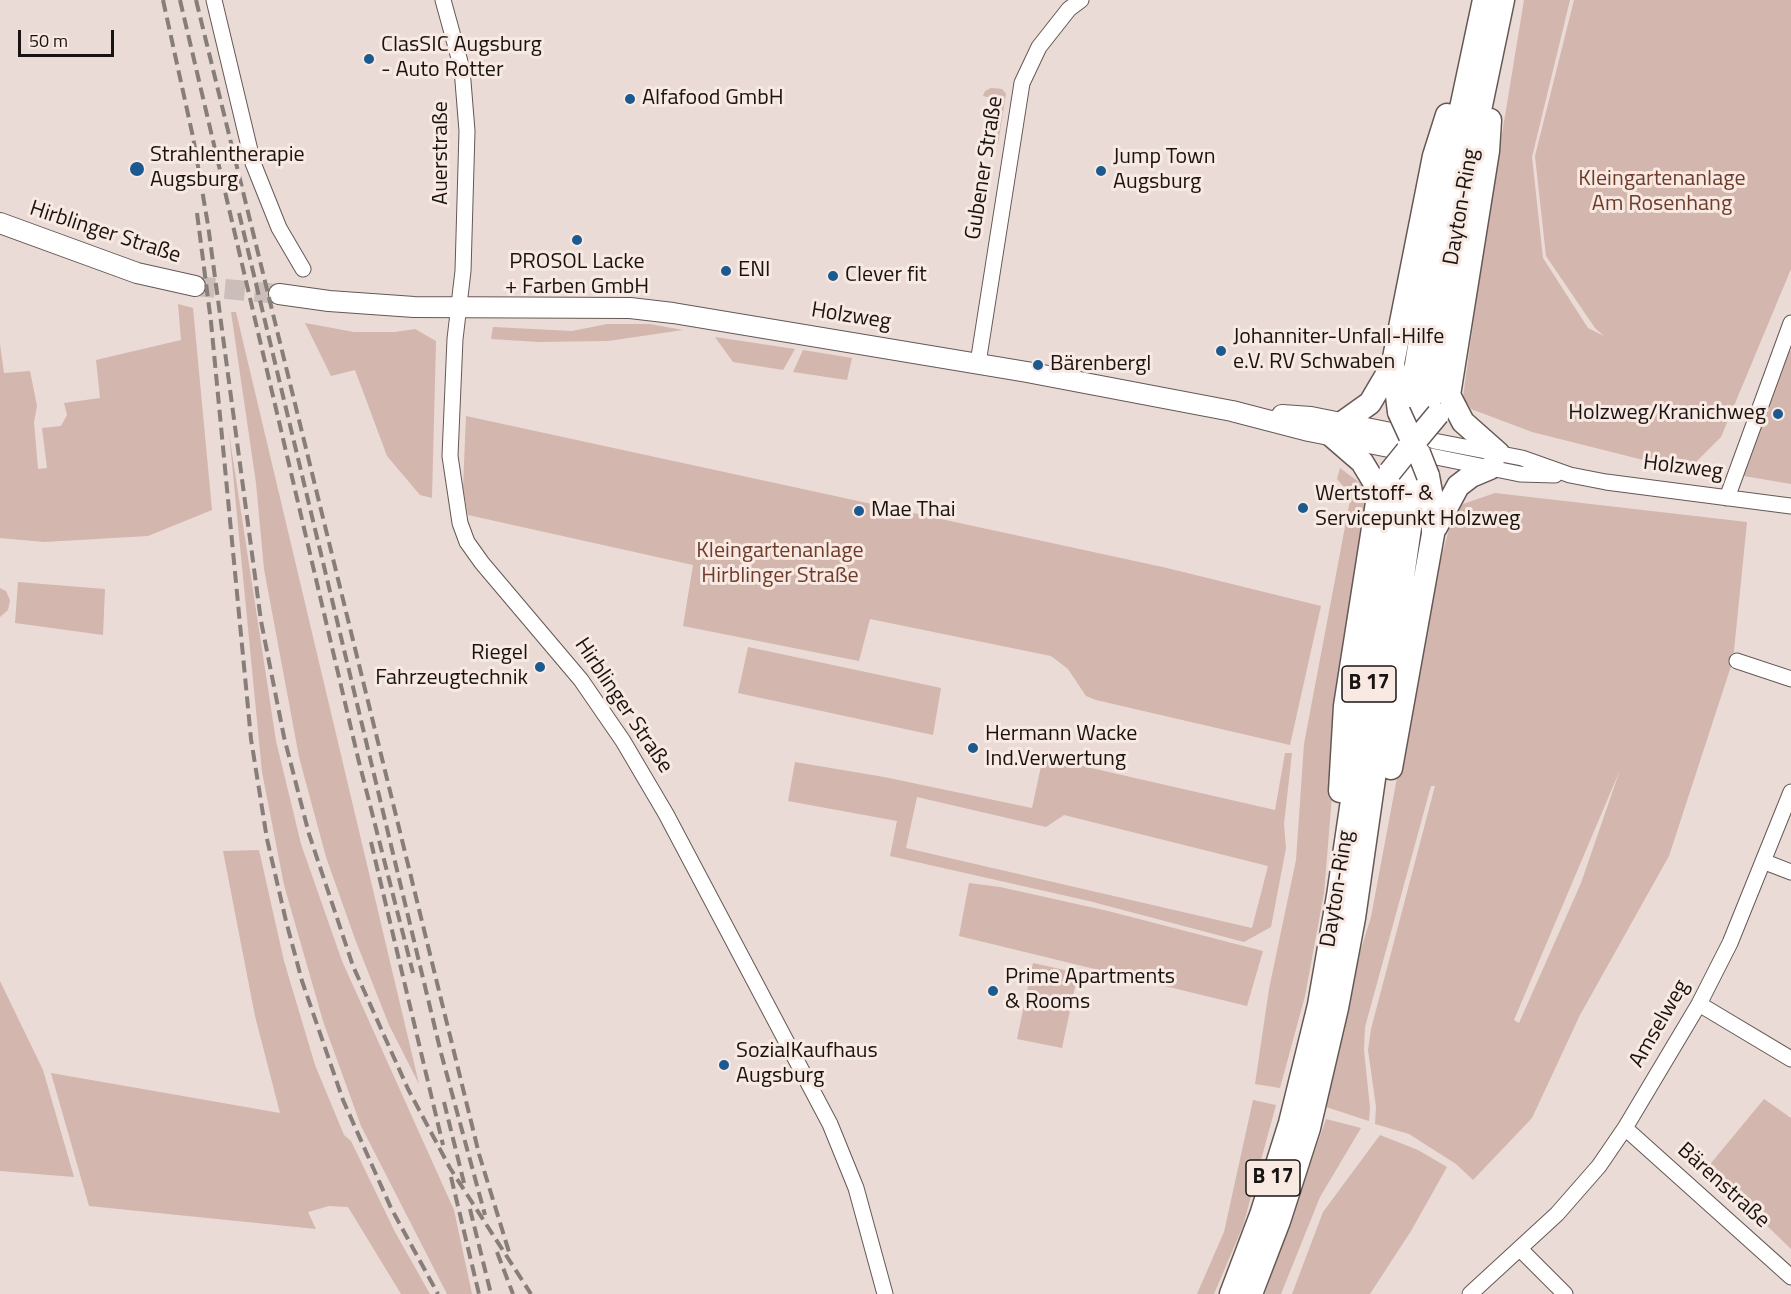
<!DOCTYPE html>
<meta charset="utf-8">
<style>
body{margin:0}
#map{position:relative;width:1791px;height:1294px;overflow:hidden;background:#eadbd6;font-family:"Titillium Web",sans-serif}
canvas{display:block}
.scale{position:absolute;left:18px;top:30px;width:96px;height:27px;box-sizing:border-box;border:3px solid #191412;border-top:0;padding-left:8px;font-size:18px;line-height:21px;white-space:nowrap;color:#191412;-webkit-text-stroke:4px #f8e9e3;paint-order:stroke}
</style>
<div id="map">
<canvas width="1791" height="1294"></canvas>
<div class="scale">50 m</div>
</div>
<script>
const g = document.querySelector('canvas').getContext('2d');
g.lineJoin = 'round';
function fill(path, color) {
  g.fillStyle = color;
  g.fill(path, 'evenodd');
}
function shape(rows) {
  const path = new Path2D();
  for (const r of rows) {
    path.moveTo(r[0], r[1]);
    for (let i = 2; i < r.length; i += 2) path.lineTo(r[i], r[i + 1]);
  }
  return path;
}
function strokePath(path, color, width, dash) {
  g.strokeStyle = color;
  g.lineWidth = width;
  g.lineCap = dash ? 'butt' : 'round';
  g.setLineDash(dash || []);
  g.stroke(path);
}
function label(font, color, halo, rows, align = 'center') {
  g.font = font + ' "Titillium Web",sans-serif';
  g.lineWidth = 6;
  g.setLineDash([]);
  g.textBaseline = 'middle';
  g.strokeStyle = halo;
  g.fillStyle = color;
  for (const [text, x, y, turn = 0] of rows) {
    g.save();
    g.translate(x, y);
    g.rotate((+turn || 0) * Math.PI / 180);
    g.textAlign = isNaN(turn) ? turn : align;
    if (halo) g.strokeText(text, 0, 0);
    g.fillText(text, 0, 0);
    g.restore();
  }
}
fill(shape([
 [1524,0,1570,0,1532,157,1543,258,1588,328,1604,336,1595,328,1546,256,1535,156,1574,0,1791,0,1791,269,1721,437,1687,471,1532,432,1471,409,1463,397,1485,238],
 [991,88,1002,89,1006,94,998,144,990,147,977,144,990,145,996,99,983,96,985,91],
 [178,304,193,308,212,510,148,536,44,542,0,538,0,344,4,373,30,371,37,406,34,422,38,469,47,468,42,428,61,426,67,415,64,403,100,398,96,360,181,340],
 [231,312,236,312,419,1084,389,1025,355,939,326,857,299,757,264,569,256,483],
 [305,323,354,332,395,332,415,329,436,341,432,498,420,495,387,456,355,370,331,376],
 [607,324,650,324,683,330,608,341,538,342,491,339,493,327,572,331],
 [715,337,795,349,783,370,733,362],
 [803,350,852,358,847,380,793,372],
 [1787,350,1791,351,1791,484,1744,476],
 [466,416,1167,568,1321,606,1290,745,1096,700,1086,696,1068,669,1051,656,870,619,859,661,683,626,693,565,468,515,463,488],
 [229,433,276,741,301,844,342,961,454,1210,472,1294,447,1294,361,1126,323,1021,284,885,262,772],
 [1340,468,1360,483,1370,496,1342,675,1324,893,1305,996,1280,1088,1255,1084,1269,989,1296,860,1304,744,1351,495,1337,479],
 [1495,493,1747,522,1733,660,1669,856,1580,1015,1532,1118,1473,1180,1456,1164,1409,1134,1375,1124,1376,1107,1368,1050,1371,1029,1435,786,1431,786,1365,1027,1364,1050,1370,1108,1369,1121,1326,1107,1354,971,1371,917,1431,596,1453,514,1463,504],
 [1620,770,1581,883,1519,1023,1514,1020],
 [18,582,105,589,103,635,15,623],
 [0,588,6,591,10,600,8,610,0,617],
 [748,647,941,688,933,735,738,693],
 [1285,753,1292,753,1284,824,1286,848,1271,927,1244,942,1089,901,890,856,897,821,788,801,795,762,884,777,1032,808,1043,757,1275,810],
 [917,797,1046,827,1064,815,1268,866,1252,928,906,848],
 [259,850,284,961,315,1065,344,1135,351,1141,395,1232,430,1294,401,1294,348,1207,329,1206,308,1212,316,1229,89,1206,51,1073,280,1113,255,1016,223,851],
 [969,883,1000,887,1108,911,1263,951,1247,1006,959,936],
 [1033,963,1078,973,1062,1048,1017,1039],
 [0,981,43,1070,74,1177,0,1171],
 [1764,1099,1791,1118,1791,1249,1707,1168],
 [1253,1100,1276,1105,1243,1226,1214,1294,1197,1294,1224,1232],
 [1326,1119,1361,1128,1320,1197,1281,1294,1265,1294],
 [1380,1135,1418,1150,1447,1167,1411,1231,1370,1294,1292,1294,1323,1212]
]), '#d3b6ad');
strokePath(shape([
 [195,286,279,294]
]), '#cbbdb9', 20, [20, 10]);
const minor = shape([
 [214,0,253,163,279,228,303,269],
 [443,0,462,69,467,131,463,271,455,339,450,456,460,523,467,542,482,563,581,680,623,741,666,814,830,1124,856,1188,885,1294],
 [978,363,1022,83,1039,47,1069,9,1081,0],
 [1434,441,1522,458,1570,475,1606,482,1791,506],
 [1431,456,1520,474,1555,475],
 [1727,498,1791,323],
 [1737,661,1791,679],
 [1765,862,1791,872],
 [1699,1004,1791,1059],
 [1625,1128,1791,1277],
 [1520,1249,1565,1294],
 [1470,1294,1557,1214,1599,1166,1625,1128,1699,1004,1730,943,1791,792]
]);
const major = shape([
 [0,223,137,273,195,286],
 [279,294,329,301,414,307,630,308,673,313,1027,372,1232,411,1309,431,1394,448],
 [1282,415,1311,417,1396,434]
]);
const highway = shape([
 [1490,120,1488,151,1449,395,1463,422,1498,453],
 [1399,412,1393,363,1434,156,1447,115],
 [1408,413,1450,160,1484,0],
 [1427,416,1469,163,1503,0],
 [1342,423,1370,403,1393,364],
 [1332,436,1362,462,1379,490,1345,706,1340,791],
 [1436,527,1458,486,1471,476,1490,468],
 [1391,768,1433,534,1432,498,1428,476],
 [1231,1294,1261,1215,1290,1123,1319,1005,1338,896,1400,473],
 [1251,1294,1279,1221,1309,1128,1337,1008,1354,918,1418,472]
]);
strokePath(minor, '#655854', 17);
strokePath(major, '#655854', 22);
strokePath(highway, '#655854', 25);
strokePath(minor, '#fff', 15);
strokePath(major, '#fff', 20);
strokePath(highway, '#fff', 22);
strokePath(shape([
 [163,0,193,137,208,225,261,621,284,737,309,834,353,966,408,1089,450,1168,531,1294],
 [180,0,358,758,413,973],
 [196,0,479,1154,509,1252],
 [197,213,211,322,251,739,267,839,286,921,302,981,343,1100,391,1208,438,1294],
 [239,213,441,1053,485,1215],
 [371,842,443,1145],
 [444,1102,464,1183],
 [451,1177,479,1294],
 [470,1209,491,1294],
 [497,1252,513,1294]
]), '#877d79', 4, [12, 6]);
const highwayBridge = shape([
 [1399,412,1410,436],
 [1418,438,1438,414],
 [1419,453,1428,476],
 [1390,472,1407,451]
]);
strokePath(highwayBridge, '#655854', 25, []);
strokePath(highwayBridge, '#fff', 22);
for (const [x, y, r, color] of [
 [369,59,6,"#1b598f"],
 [630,99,6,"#1b598f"],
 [137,169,8,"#1b598f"],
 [1101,171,6,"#1b598f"],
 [577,240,6,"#1b598f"],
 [726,271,6,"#1b598f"],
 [833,276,6,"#1b598f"],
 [1221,351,6,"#1b598f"],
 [1038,365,6,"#1b598f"],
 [1778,414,6,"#1b598f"],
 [1303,508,6,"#1b598f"],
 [859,511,6,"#1b598f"],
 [540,667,6,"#1b598f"],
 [973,748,6,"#1b598f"],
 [993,991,6,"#1b598f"],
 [724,1065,6,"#1b598f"]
]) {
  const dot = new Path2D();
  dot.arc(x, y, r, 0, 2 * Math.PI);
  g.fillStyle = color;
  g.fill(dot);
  strokePath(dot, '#f8e9e3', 2);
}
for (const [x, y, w] of [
 [1369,684,54],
 [1273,1178,54]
]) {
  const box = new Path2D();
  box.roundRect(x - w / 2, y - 18, w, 36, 4.5);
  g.fillStyle = '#f8e9e3';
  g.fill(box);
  strokePath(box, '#191412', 1.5);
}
label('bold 21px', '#191412', null, [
 ["B 17",1369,684],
 ["B 17",1273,1178]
]);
label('22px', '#191412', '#f8e9e3', [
 ["ClasSIC Augsburg",381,46],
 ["- Auto Rotter",381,71],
 ["Alfafood GmbH",642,99],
 ["Strahlentherapie",150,156],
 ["Augsburg",150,181],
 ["Jump Town",1113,158],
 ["Augsburg",1113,183],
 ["PROSOL Lacke",577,263,"center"],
 ["+ Farben GmbH",577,288,"center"],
 ["ENI",738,271],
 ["Clever fit",845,276],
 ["Johanniter-Unfall-Hilfe",1233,338],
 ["e.V. RV Schwaben",1233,363],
 ["Bärenbergl",1050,365],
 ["Holzweg/Kranichweg",1766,414,"right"],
 ["Wertstoff- &",1315,495],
 ["Servicepunkt Holzweg",1315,520],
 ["Mae Thai",871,511],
 ["Riegel",528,654,"right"],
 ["Fahrzeugtechnik",528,679,"right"],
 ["Hermann Wacke",985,735],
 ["Ind.Verwertung",985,760],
 ["Prime Apartments",1005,978],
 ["& Rooms",1005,1003],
 ["SozialKaufhaus",736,1052],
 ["Augsburg",736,1077]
], 'left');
label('22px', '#191412', '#f8e9e3', [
 ["Auerstraße",442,153,-90],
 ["Gubener Straße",985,168,-81],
 ["Dayton-Ring",1462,207,-80],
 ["Hirblinger Straße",105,233,18],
 ["Holzweg",851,317,9],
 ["Holzweg",1683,468,7],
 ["Hirblinger Straße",623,706,56],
 ["Dayton-Ring",1338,889,-81],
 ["Amselweg",1660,1024,-60],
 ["Bärenstraße",1723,1186,42]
]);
label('22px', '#6f3c2b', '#f8e9e3', [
 ["Kleingartenanlage",1662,180],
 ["Am Rosenhang",1662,205],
 ["Kleingartenanlage",780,552],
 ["Hirblinger Straße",780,577]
]);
</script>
